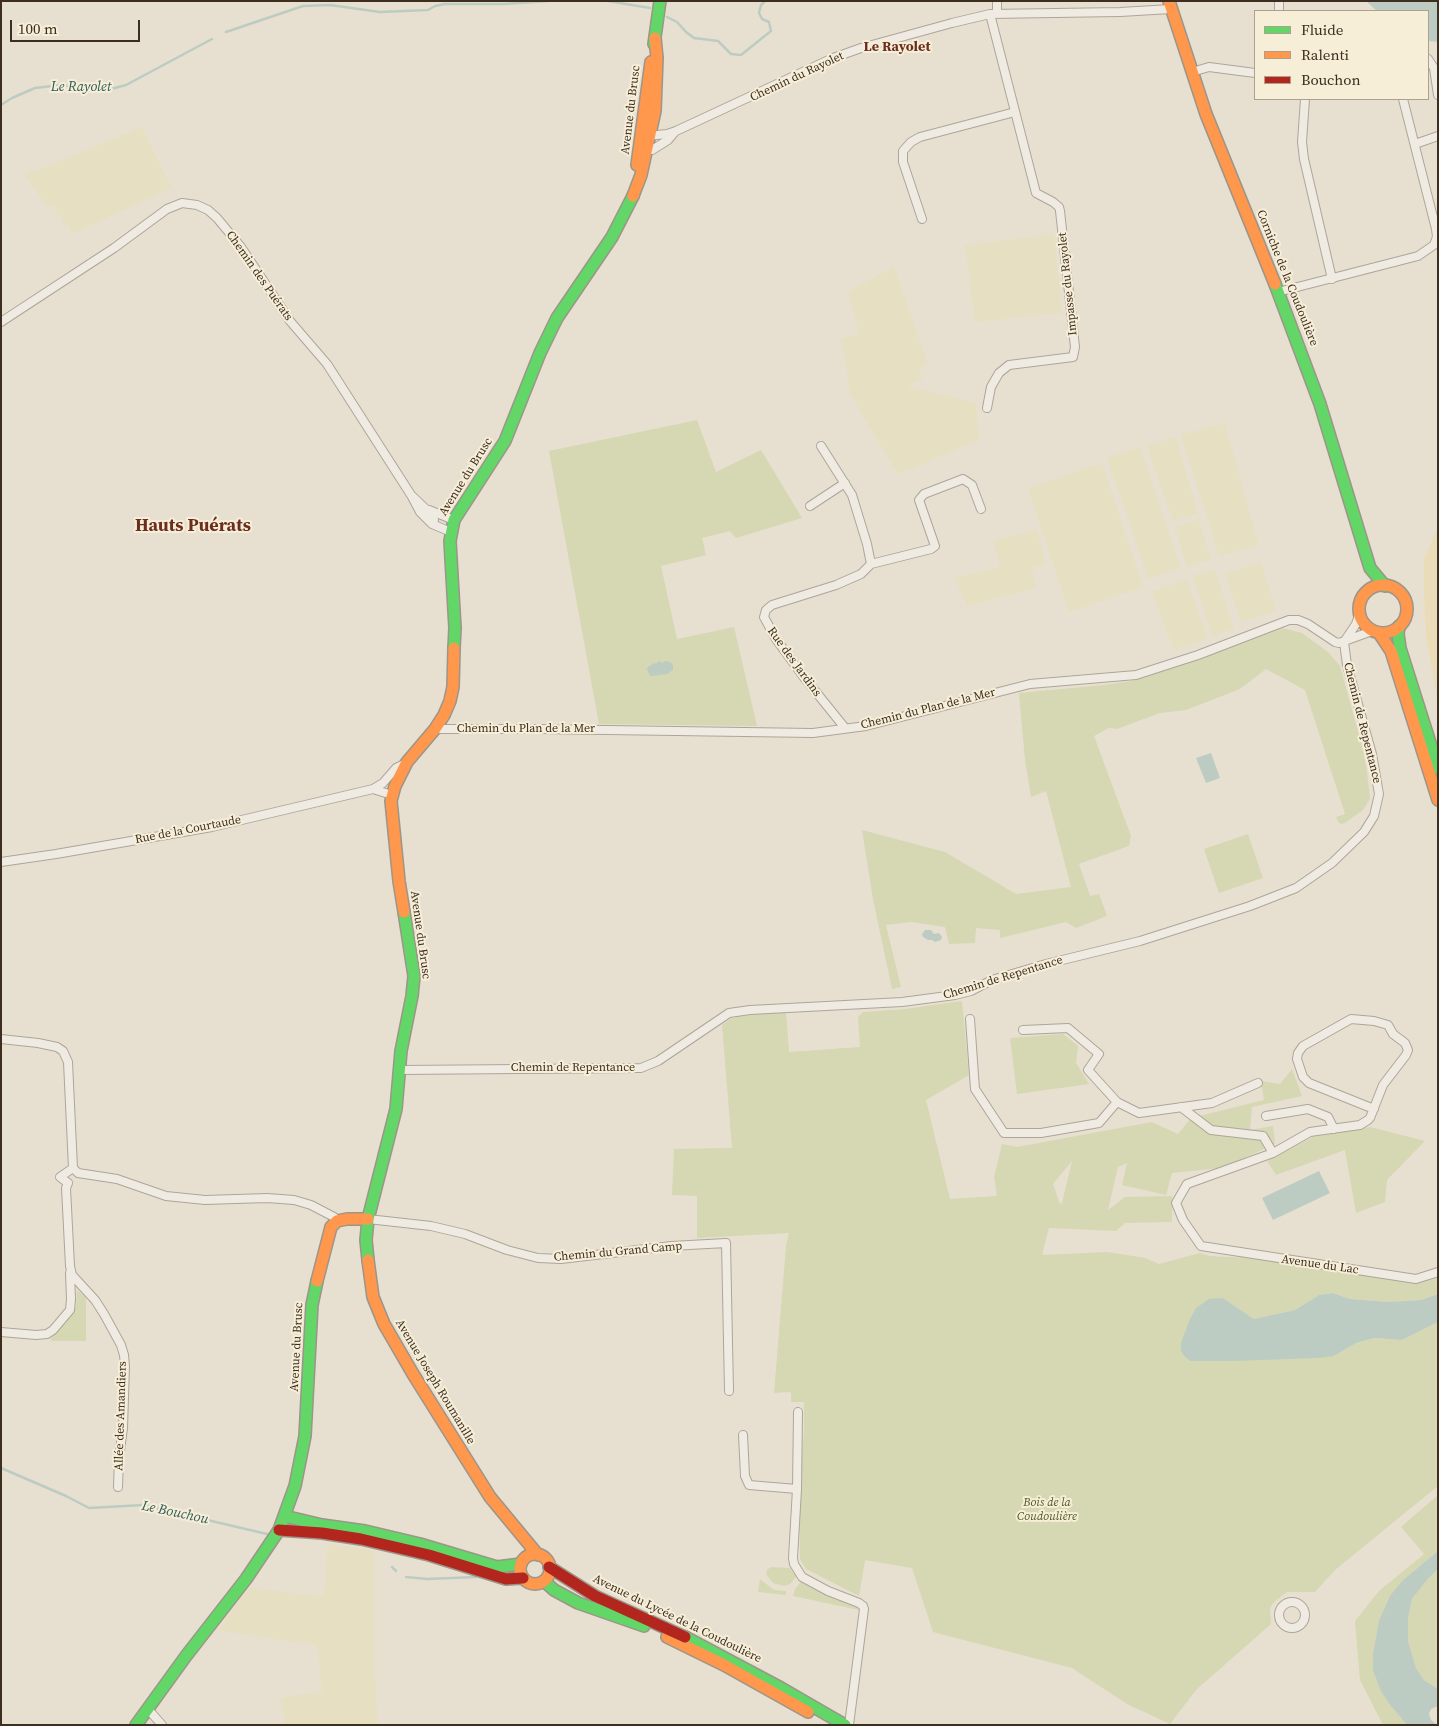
<!DOCTYPE html>
<meta charset="utf-8">
<style>
body{margin:0}
#map{position:relative;width:1439px;height:1726px;overflow:hidden;background:#e7e0d1;font-family:"Source Serif 4",serif}
canvas{display:block}
.frame{position:absolute;inset:0;border:2px solid #3d2e20;pointer-events:none}
.legend{position:absolute;left:1254px;top:10px;width:175px;height:90px;box-sizing:border-box;background:#f7eed8;border:1px solid #ada18e;margin:0;padding:6px 9px;list-style:none;font-size:15px;color:#3d2e20}
.legend li{display:flex;align-items:center;gap:10px;height:25px}
.legend b{width:25px;border:1px solid #ada18e}
.scale{position:absolute;left:10px;top:20px;width:130px;height:22px;box-sizing:border-box;border:2px solid #3d2e20;border-top:0;padding-left:6px;font-size:15px;line-height:18px;white-space:nowrap;color:#3d2e20;-webkit-text-stroke:4px #f7eed8;paint-order:stroke}
</style>
<div id="map">
<canvas width="1439" height="1726"></canvas>
<div class="frame"></div>
<ul class="legend">
<li><b style="height:6px;background:#63d668"></b>Fluide</li>
<li><b style="height:6px;background:#ff974d"></b>Ralenti</li>
<li><b style="height:6px;background:#b3261e"></b>Bouchon</li>
</ul>
<div class="scale">100 m</div>
</div>
<script>
const g = document.querySelector('canvas').getContext('2d');
g.lineJoin = 'round';
function fill(path, color) {
  g.fillStyle = color;
  g.fill(path, 'evenodd');
}
function shape(rows) {
  const path = new Path2D();
  for (const r of rows) {
    if (r.length === 3) {
      path.moveTo(r[0] + r[2], r[1]);
      path.arc(r[0], r[1], r[2], 0, 2 * Math.PI);
      continue;
    }
    path.moveTo(r[0], r[1]);
    for (let i = 2; i < r.length; i += 2) path.lineTo(r[i], r[i + 1]);
  }
  return path;
}
function strokePath(path, color, width, dash) {
  g.strokeStyle = color;
  g.lineWidth = width;
  g.lineCap = dash ? 'butt' : 'round';
  g.setLineDash(dash || []);
  g.stroke(path);
}
function label(font, color, halo, rows, align = 'center') {
  g.font = font + ' "Source Serif 4",serif';
  g.lineWidth = 4;
  g.setLineDash([]);
  g.textBaseline = 'middle';
  g.strokeStyle = halo;
  g.fillStyle = color;
  for (const [text, x, y, turn = 0] of rows) {
    g.save();
    g.translate(x, y);
    g.rotate((+turn || 0) * Math.PI / 180);
    g.textAlign = isNaN(turn) ? turn : align;
    if (halo) g.strokeText(text, 0, 0);
    g.fillText(text, 0, 0);
    g.restore();
  }
}
fill(shape([
 [142,127,172,188,72,234,68,225,65,226,60,215,58,216,53,205,47,207,25,175],
 [1054,234,1062,313,975,322,965,245],
 [894,266,928,364,920,369,922,379,907,386,976,403,979,440,898,474,850,394,845,359,840,339,859,333,848,292],
 [1225,423,1259,546,1219,556,1181,435],
 [1176,437,1198,514,1173,521,1147,446],
 [1140,447,1181,568,1148,579,1107,458],
 [1102,463,1143,587,1069,612,1028,488],
 [1199,519,1211,559,1187,567,1175,527],
 [1037,530,1046,564,1032,568,1036,588,967,606,955,578,1000,567,993,540],
 [1261,562,1276,611,1241,622,1225,573],
 [1215,569,1234,629,1212,636,1193,576],
 [1186,579,1208,638,1174,650,1152,592],
 [328,1544,375,1551,374,1655,378,1725,285,1725,280,1698,322,1691,317,1646,218,1630,250,1587,323,1597]
]), '#e6dfc2');
fill(shape([
 [697,420,716,472,761,450,802,518,736,538,730,531,702,538,706,555,661,566,677,639,734,627,757,726,599,724,549,451],
 [1282,628,1302,633,1328,652,1340,666,1361,742,1367,771,1370,799,1363,810,1345,823,1341,824,1338,822,1336,817,1345,814,1305,690,1266,669,1240,689,1186,710,1160,713,1117,729,1109,728,1094,736,1131,836,1129,846,1079,864,1090,896,1099,894,1107,916,1076,928,1066,922,1000,938,1000,930,976,928,975,943,949,944,945,927,911,922,886,925,901,987,892,989,873,899,862,830,945,852,1016,894,1071,887,1046,791,1031,797,1025,760,1019,693,1104,685,1132,681],
 [1248,834,1263,878,1219,893,1204,849],
 [962,1001,969,1075,926,1100,950,1199,997,1196,994,1177,1002,1144,1017,1147,1152,1122,1178,1134,1191,1118,1264,1100,1261,1081,1280,1084,1292,1069,1302,1096,1252,1107,1250,1130,1273,1126,1275,1144,1222,1168,1172,1173,1166,1195,1122,1185,1127,1163,1118,1167,1108,1210,1125,1197,1172,1196,1172,1222,1125,1223,1116,1231,1049,1228,1042,1255,1108,1252,1145,1258,1159,1264,1200,1253,1209,1256,1253,1258,1419,1281,1438,1276,1438,1294,1421,1300,1388,1302,1350,1299,1333,1293,1319,1295,1295,1310,1254,1319,1223,1298,1181,1351,1184,1356,1190,1361,1334,1356,1356,1343,1374,1338,1402,1340,1438,1322,1438,1486,1335,1570,1315,1592,1287,1592,1275,1601,1270,1608,1271,1624,1196,1690,1170,1724,1127,1704,1072,1668,933,1632,912,1568,865,1560,859,1596,806,1569,800,1559,799,1494,804,1431,804,1402,791,1402,791,1392,774,1393,786,1246,789,1233,697,1238,697,1196,672,1195,674,1149,732,1148,722,1025,730,1019,739,1016,786,1012,789,1052,860,1047,858,1017,863,1012,905,1009],
 [1072,1161,1062,1203,1060,1204,1053,1184],
 [1063,1034,1078,1046,1076,1063,1089,1084,1017,1094,1010,1038],
 [1370,1127,1425,1141,1387,1180,1385,1202,1356,1213,1345,1150,1276,1175,1267,1161,1313,1137],
 [77,1290,86,1297,86,1341,51,1341,51,1338,73,1314,76,1306],
 [1438,1495,1438,1551,1403,1580,1390,1705,1407,1725,1383,1725,1360,1680,1355,1621,1379,1591,1424,1554,1401,1527],
 [771,1567,790,1568,796,1577,790,1584,784,1586,773,1583,766,1574,767,1570],
 [1438,1569,1438,1689,1424,1680,1416,1668,1408,1641,1408,1619,1412,1599,1427,1580],
 [760,1579,774,1590,786,1591,786,1595,758,1592],
 [801,1582,824,1594,859,1607,859,1610,793,1596,795,1589]
]), '#d6d7b3');
fill(shape([
 [1438,526,1438,703,1426,637,1424,594,1424,559]
]), '#eadcb9');
fill(shape([
 [1366,1,1438,1,1438,42,1428,41,1428,11,1377,11],
 [659,661,662,663,666,661,670,662,673,665,673,670,667,674,650,676,647,669,648,667,654,663,656,664],
 [1211,753,1220,778,1206,783,1196,758],
 [925,930,931,930,934,934,939,933,942,937,941,940,935,942,932,940,928,940,923,937,922,934],
 [1319,1171,1330,1193,1273,1220,1262,1198],
 [1333,1293,1350,1299,1388,1302,1421,1300,1438,1294,1438,1322,1402,1340,1374,1338,1356,1343,1334,1356,1317,1358,1235,1361,1190,1361,1184,1356,1181,1351,1181,1343,1190,1319,1196,1308,1209,1299,1223,1298,1254,1319,1295,1310,1319,1295],
 [1438,1551,1438,1569,1427,1580,1412,1599,1408,1619,1408,1641,1416,1668,1424,1680,1438,1689,1438,1706,1431,1709,1429,1714,1431,1720,1437,1725,1407,1725,1390,1705,1381,1691,1373,1670,1373,1655,1379,1621,1390,1596,1403,1580]
]), '#bcccc2');
strokePath(shape([
 [608,1,650,8],
 [667,17,677,22,686,32,694,38,718,41,731,54,741,55,771,31,769,22,762,19,759,13,761,5,765,1],
 [226,32,303,6,330,5,380,12,428,10,435,6,445,4,504,4,549,1],
 [1,105,12,98,35,88,60,85,107,90,126,85,212,39],
 [1,1468,66,1496,89,1508,143,1505,267,1534],
 [392,1567,396,1571],
 [406,1577,427,1579,476,1577]
]), '#bcccc2', 2.5);
const street = shape([
 [1279,1,1279,11],
 [997,14,997,1],
 [1428,59,1434,68,1438,95],
 [1192,72,1209,67,1255,73],
 [1305,99,1302,142,1304,159,1332,279],
 [647,136,667,134,676,131,833,58,861,48,952,23,990,14,1120,12,1171,9],
 [1415,144,1438,136],
 [645,147,652,150,668,140,674,133],
 [922,219,903,162,903,151,911,142,920,137,1015,112],
 [1278,292,1418,256,1434,245,1437,237,1436,229,1403,99],
 [1,322,114,248,167,209,182,203,197,205,208,210,217,218,241,247,290,321,327,364,411,495],
 [987,408,991,387,999,373,1009,365,1073,357,1075,347,1060,211,1059,207,1053,202,1036,193,990,14],
 [821,446,852,495,867,544,871,564,861,574,836,585,772,605,766,610,764,617,776,639,803,676,845,728],
 [810,506,845,483],
 [429,510,454,520],
 [432,524,434,520,432,515,411,495,420,512,432,524,451,532],
 [871,564,931,549,935,546,919,500,924,494,963,479,972,485,981,509],
 [1344,642,1356,624,1359,615],
 [435,729,537,729,813,733,866,726,1030,684,1136,675,1198,655,1289,620,1298,620,1308,624,1335,642,1339,643,1372,631],
 [373,789,392,795],
 [1,862,56,854,212,827,373,789,383,783,396,768,406,763],
 [970,1019,975,1089,1004,1133,1041,1133,1099,1123,1117,1102],
 [1023,1030,1068,1028,1099,1054,1088,1070,1117,1102,1139,1113,1212,1103,1258,1083],
 [1,1039,38,1043,57,1047,63,1051,68,1062,73,1168,78,1173,117,1179,166,1196,205,1200,267,1198,294,1200,311,1205,334,1217,337,1221],
 [399,1070,641,1068,658,1061,729,1013,750,1010,902,1002,955,995,971,991,992,980,1046,964,1140,941,1250,906,1296,888,1332,863,1364,832,1374,816,1379,794,1372,754,1347,665,1344,642],
 [1181,1107,1211,1130,1263,1136,1273,1153],
 [1374,1109,1309,1083,1303,1077,1297,1059,1298,1053,1303,1046,1351,1019,1374,1021,1388,1025,1393,1034,1405,1043,1408,1050,1406,1055,1383,1085,1370,1118,1368,1120,1360,1125,1310,1132,1273,1153,1187,1184,1176,1203,1183,1220,1201,1246,1416,1279,1438,1272],
 [1266,1116,1308,1109,1328,1117,1334,1129],
 [68,1183,66,1188,70,1266,72,1275,95,1300,104,1314,121,1345,124,1355,125,1366,123,1428,119,1458,118,1487],
 [68,1183,60,1177,73,1168],
 [368,1219,431,1226,465,1234,507,1250,538,1258,561,1259,671,1246,726,1243,729,1391],
 [1,1332,36,1335,47,1334,53,1330,70,1310,71,1299,70,1273],
 [798,1412,797,1489,793,1558,794,1564,802,1577,828,1591,859,1603,863,1606,864,1609,849,1725],
 [743,1435,745,1476,749,1485,797,1489],
 [1292,1615,13],
 [147,1708,162,1725]
]);
const fast = shape([
 [654,44,660,1],
 [1275,284,1320,404,1370,568,1385,586],
 [1399,626,1398,634,1400,648,1438,768],
 [454,648,455,628,450,541,454,520,505,441,540,353,557,318,612,237,633,196],
 [368,1260,366,1240,368,1219,396,1109,401,1051,412,996,414,976,404,912],
 [284,1516,322,1525,365,1531,420,1544,497,1567,521,1564],
 [544,1581,554,1590,578,1603,644,1626],
 [685,1637,781,1688,845,1725],
 [136,1725,186,1656,246,1579,279,1530,295,1486,305,1436,312,1305,317,1281]
]);
const slow = shape([
 [1169,1,1206,114,1275,284],
 [637,165,651,62],
 [633,196,641,175,655,111,657,58,655,38],
 [1383,609,24],
 [1379,633,1391,651,1438,800],
 [404,912,399,881,391,801,395,786,407,762,435,729,444,715,450,701,453,687,454,648],
 [368,1260,373,1297,384,1324,413,1374,490,1497,538,1555],
 [317,1281,331,1227,337,1221,347,1219,368,1219],
 [535,1569,15],
 [667,1637,724,1665,808,1712]
]);
const jam = shape([
 [279,1530,322,1533,361,1539,429,1555,506,1579,523,1578],
 [549,1567,595,1596,685,1637]
]);
strokePath(street, '#ada599', 10);
strokePath(fast, '#9c958a', 14);
strokePath(slow, '#9c958a', 14);
strokePath(jam, '#9c958a', 14);
strokePath(street, '#efebe3', 8);
strokePath(fast, '#63d668', 11);
strokePath(slow, '#ff974d', 11);
strokePath(jam, '#b3261e', 11);
label('12px', '#3d2e20', '#f7eed8', [
 ["Chemin du Rayolet",797,77,-25],
 ["Avenue du Brusc",631,110,-83],
 ["Chemin des Puérats",259,276,55],
 ["Corniche de la Coudoulière",1287,278,68],
 ["Impasse du Rayolet",1068,284,-96],
 ["Avenue du Brusc",466,477,-58],
 ["Rue des Jardins",794,662,54],
 ["Chemin du Plan de la Mer",928,709,-14],
 ["Chemin de Repentance",1362,723,76],
 ["Chemin du Plan de la Mer",526,729],
 ["Rue de la Courtaude",188,830,-11],
 ["Avenue du Brusc",420,935,82],
 ["Chemin de Repentance",1003,978,-17],
 ["Chemin de Repentance",573,1068],
 ["Chemin du Grand Camp",618,1252,-5],
 ["Avenue du Lac",1320,1265,8],
 ["Avenue du Brusc",297,1347,-87],
 ["Avenue Joseph Roumanille",435,1382,59],
 ["Allée des Amandiers",121,1416,-88],
 ["Avenue du Lycée de la Coudoulière",677,1619,26]
]);
label('italic 12px', '#4d5a26', '#f7eed8', [
 ["Bois de la",1047,1503],
 ["Coudoulière",1047,1517]
]);
label('bold 14px', '#6b2e1e', '#f7eed8', [
 ["Le Rayolet",897,47]
]);
label('italic 14px', '#2f5d5a', '#f7eed8', [
 ["Le Rayolet",81,87],
 ["Le Bouchou",175,1513,12]
]);
label('bold 18px', '#6b2e1e', '#f7eed8', [
 ["Hauts Puérats",193,526]
]);
</script>
